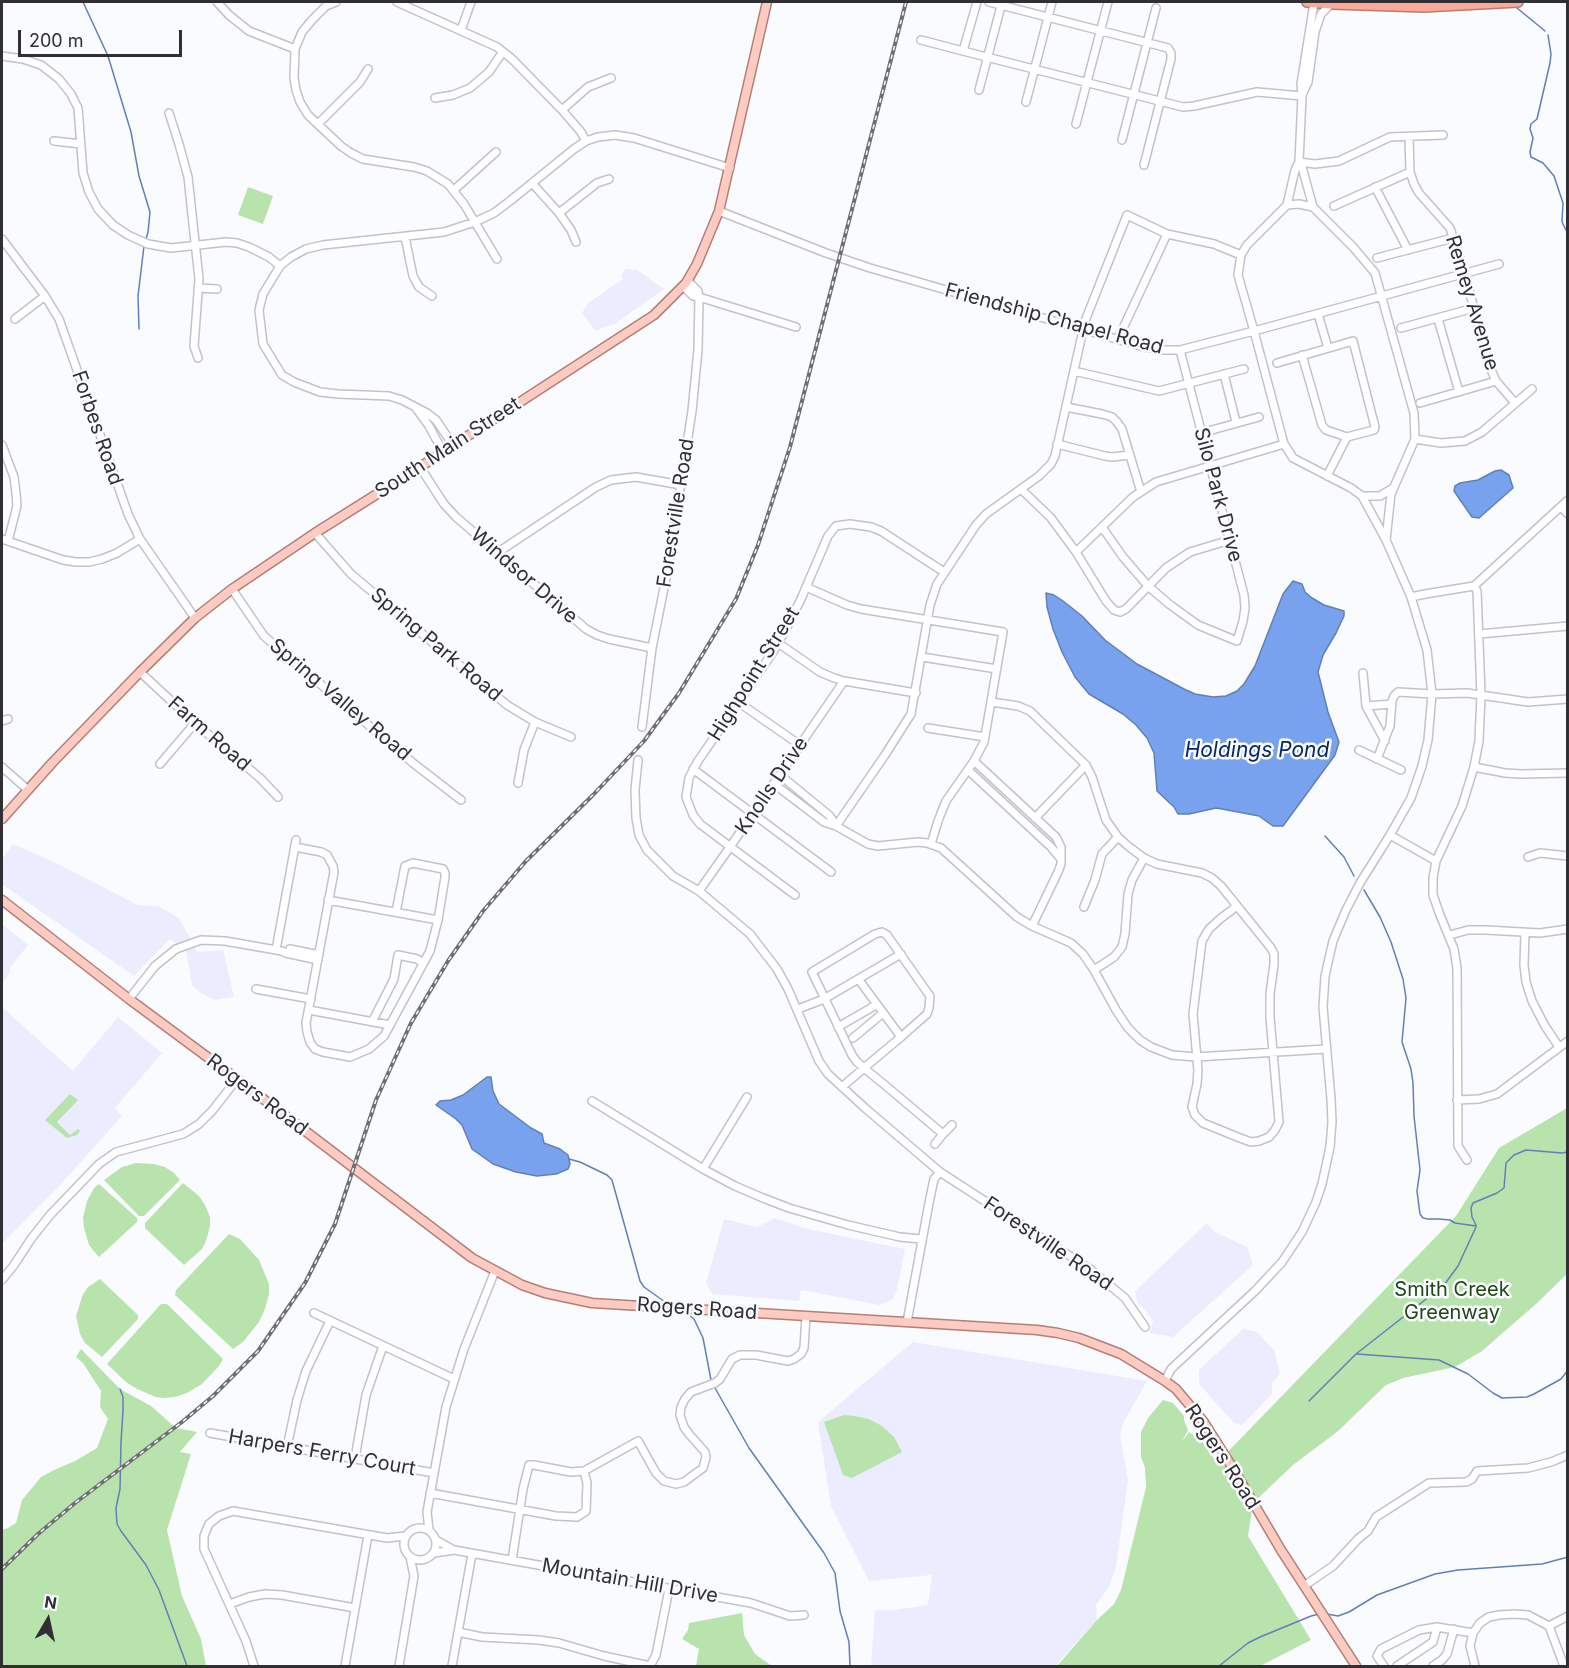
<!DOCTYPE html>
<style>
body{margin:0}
#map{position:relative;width:1569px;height:1668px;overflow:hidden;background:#fafbff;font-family:Inter,sans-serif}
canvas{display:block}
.frame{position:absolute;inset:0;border:3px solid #303034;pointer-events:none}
.north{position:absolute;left:18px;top:1590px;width:60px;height:60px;-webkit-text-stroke:4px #fafbff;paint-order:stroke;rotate:9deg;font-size:16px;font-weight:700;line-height:24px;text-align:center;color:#303034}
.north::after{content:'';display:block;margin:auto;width:21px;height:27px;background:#303034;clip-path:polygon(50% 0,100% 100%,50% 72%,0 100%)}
.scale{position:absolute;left:18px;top:30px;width:164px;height:27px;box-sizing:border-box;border:3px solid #303034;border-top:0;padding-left:8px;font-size:18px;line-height:21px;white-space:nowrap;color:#303034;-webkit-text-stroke:4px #fafbff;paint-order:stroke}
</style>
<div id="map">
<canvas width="1569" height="1668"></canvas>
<div class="frame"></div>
<div class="north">N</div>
<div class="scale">200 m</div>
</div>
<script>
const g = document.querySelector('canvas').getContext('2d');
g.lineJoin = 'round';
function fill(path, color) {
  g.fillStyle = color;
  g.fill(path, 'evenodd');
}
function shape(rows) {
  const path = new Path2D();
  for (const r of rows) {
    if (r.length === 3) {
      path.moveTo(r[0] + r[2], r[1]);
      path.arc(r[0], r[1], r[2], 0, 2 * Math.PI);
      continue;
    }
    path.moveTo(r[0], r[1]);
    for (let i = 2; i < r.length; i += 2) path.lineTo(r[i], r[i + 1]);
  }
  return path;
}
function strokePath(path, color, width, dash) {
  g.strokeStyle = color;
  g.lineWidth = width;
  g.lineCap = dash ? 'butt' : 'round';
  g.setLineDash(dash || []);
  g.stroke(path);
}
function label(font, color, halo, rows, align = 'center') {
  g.font = font + ' Inter,sans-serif';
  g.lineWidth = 5;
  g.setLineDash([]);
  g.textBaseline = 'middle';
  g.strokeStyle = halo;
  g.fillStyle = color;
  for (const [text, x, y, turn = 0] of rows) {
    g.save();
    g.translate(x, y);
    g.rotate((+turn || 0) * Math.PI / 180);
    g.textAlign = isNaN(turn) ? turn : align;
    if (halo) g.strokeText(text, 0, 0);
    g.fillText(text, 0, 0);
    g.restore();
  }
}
fill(shape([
 [626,269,637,270,664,289,616,323,595,331,582,313,588,303,623,279,621,275],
 [13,844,54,862,138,905,158,906,179,918,197,952,223,950,234,997,215,1000,201,993,192,985,186,950,170,939,134,976,3,885,2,883,2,859],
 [2,924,28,945,9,969,11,971,2,984],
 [2,1007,73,1071,118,1017,162,1053,115,1108,122,1116,61,1184,2,1244],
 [775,1218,808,1229,905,1249,897,1290,893,1299,880,1305,801,1290,799,1301,712,1294,706,1283,724,1219,757,1227],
 [1207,1223,1215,1232,1247,1247,1253,1265,1173,1337,1150,1333,1153,1320,1137,1301,1135,1291],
 [1243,1329,1257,1332,1274,1350,1280,1374,1272,1383,1272,1394,1242,1425,1234,1423,1199,1384,1199,1370],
 [913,1342,1147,1381,1123,1423,1120,1435,1128,1480,1116,1567,1110,1585,1096,1605,1097,1620,1055,1666,871,1666,875,1610,893,1610,928,1605,932,1575,869,1581,831,1506,818,1422]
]), '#ebedfe');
fill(shape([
 [248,187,273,196,263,224,238,215],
 [70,1094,78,1100,57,1122,70,1135,78,1129,80,1131,77,1135,67,1138,45,1120],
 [1567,1108,1567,1274,1536,1304,1482,1351,1455,1367,1403,1378,1386,1385,1337,1432,1293,1465,1253,1503,1248,1536,1311,1640,1260,1666,1057,1666,1097,1620,1114,1604,1121,1590,1146,1487,1145,1468,1141,1457,1141,1432,1148,1418,1163,1400,1173,1403,1184,1416,1184,1420,1188,1430,1182,1442,1189,1432,1201,1440,1217,1463,1456,1216,1499,1148],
 [136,1163,154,1164,165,1167,174,1173,180,1180,144,1216,139,1216,104,1180,122,1167],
 [183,1183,199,1196,205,1205,210,1217,210,1226,206,1241,202,1249,184,1265,145,1228,145,1223],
 [99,1184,137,1218,137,1222,99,1257,89,1245,84,1228,83,1218,87,1201,94,1188],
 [229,1234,240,1239,259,1260,269,1284,269,1294,265,1309,259,1322,243,1342,233,1349,175,1295,176,1290],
 [100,1279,138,1315,138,1319,102,1357,85,1343,80,1334,76,1316,83,1294,88,1287],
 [161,1304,167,1304,223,1359,219,1366,202,1384,187,1393,175,1397,164,1398,156,1397,137,1389,126,1382,107,1364],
 [81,1349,120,1389,151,1406,176,1428,197,1432,180,1452,191,1454,167,1530,182,1596,201,1639,206,1666,2,1666,2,1530,8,1528,16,1523,22,1500,41,1477,54,1470,75,1461,97,1448,108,1419,100,1407,101,1391,83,1363,76,1357],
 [844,1415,855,1416,869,1419,882,1426,894,1437,902,1452,852,1478,843,1475,824,1422],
 [742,1613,744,1635,755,1654,772,1666,696,1666,699,1649,682,1639,688,1630,689,1623]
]), '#b8e3ad');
const water = shape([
 [1501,470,1509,475,1513,488,1479,518,1472,517,1454,491,1455,486,1460,483,1478,480,1495,471,1501,470],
 [1293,581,1302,584,1305,592,1312,598,1324,605,1344,611,1344,616,1336,633,1323,655,1318,672,1328,712,1339,742,1335,755,1283,826,1273,826,1259,816,1222,809,1216,808,1189,814,1178,814,1174,807,1157,791,1154,753,1147,738,1136,725,1123,714,1089,694,1075,677,1062,652,1053,629,1047,607,1046,593,1054,595,1063,601,1082,616,1105,640,1137,664,1184,689,1195,694,1213,697,1226,696,1237,691,1244,684,1255,666,1283,594,1293,581],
 [487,1077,491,1077,493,1091,499,1104,531,1128,542,1134,544,1143,560,1149,568,1155,570,1164,568,1169,556,1174,537,1176,516,1172,493,1164,472,1149,462,1125,456,1119,436,1105,440,1101,451,1100,463,1095,487,1077]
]);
fill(water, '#78a2ed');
strokePath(water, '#6280b6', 1.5);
strokePath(shape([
 [83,2,108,56,131,132,139,176,150,212,148,232,146,239],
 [1517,8,1545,31],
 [1548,35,1551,54,1550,63,1537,119,1531,124,1530,129,1533,138,1530,152,1531,157,1543,163,1554,176,1563,203,1562,222,1568,234],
 [139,329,138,296,144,246],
 [1325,836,1344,857,1354,876],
 [1364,890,1380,917,1391,942,1403,979,1406,998,1402,1042,1411,1069,1413,1083,1414,1116,1420,1170,1417,1191,1420,1214,1423,1218,1428,1219,1439,1219,1450,1220,1455,1223,1476,1226],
 [569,1159,580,1162,607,1175,612,1180,640,1281,644,1287,668,1304],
 [1476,1225,1472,1217,1471,1208,1473,1203,1497,1193,1504,1188,1506,1163,1514,1155,1526,1150,1562,1153,1568,1152],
 [685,1312,694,1319,703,1338,711,1380],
 [1357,1354,1439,1360,1468,1374,1493,1393,1502,1398,1527,1397,1534,1394,1561,1379,1568,1370],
 [715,1388,749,1448,824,1553,835,1573,840,1611,849,1642,850,1666],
 [120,1389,123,1397,123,1411,121,1442,120,1489,116,1508,117,1524,121,1531,146,1565,159,1590,187,1666],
 [1309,1401,1356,1354,1444,1285,1458,1266,1476,1227],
 [1327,1614,1338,1616,1349,1612,1377,1595,1435,1574,1458,1570,1542,1564,1568,1557],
 [1219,1666,1248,1643,1260,1637,1311,1616,1319,1614]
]), '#6280b6', 1.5);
const minor = shape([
 [217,2,229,15,249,31,295,49],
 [336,2,326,6,312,20,302,32,295,49,294,78,296,90,300,102,308,115,341,146,351,153,363,159,414,167,427,171,448,184,464,204,497,259],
 [397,2,497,47,512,59,562,110,581,132,586,141],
 [977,2,963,51,1183,107,1194,106,1257,92,1302,96],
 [989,2,1168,48,1171,53,1171,59,1144,165],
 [461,30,471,2],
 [921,40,963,51],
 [2,56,23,59,41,65,59,79,71,94,78,108,83,173,89,192,98,209,113,225,128,235,148,244,171,248,226,242,237,243,249,247,269,257,280,266],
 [979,90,1002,2],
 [1303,93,1308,82,1315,32,1321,14,1331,4],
 [435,98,453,95,470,88,489,72,502,53],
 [1026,102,1052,2],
 [562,110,588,87,611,78],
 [169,113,179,144,188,177,199,279,194,346,198,358],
 [318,124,360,82,368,69],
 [1076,124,1108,2],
 [1409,137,1410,172,1414,184,1419,193,1450,228,1465,274,1488,363,1496,381,1515,403],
 [1122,140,1156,8],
 [54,141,81,144],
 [1299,162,1302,167,1313,207,1353,247,1375,273,1414,413,1415,439,1391,494,1386,540],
 [1299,162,1315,164,1339,161,1390,137,1443,135],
 [532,183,559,213,571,230,576,242],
 [1375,187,1408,250],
 [454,190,496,152],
 [1287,205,1299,204,1313,207],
 [1334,206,1410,172],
 [719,211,826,253,870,268,1144,347,1164,350,1180,350,1254,331,1499,264],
 [559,213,597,183,609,179],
 [405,237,413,276,419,287,432,296],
 [2,239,45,296,59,319,128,514,140,539,195,618],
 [1377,258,1453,238],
 [686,283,691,284,698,291,699,297,693,296,686,289,686,283],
 [198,288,217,289],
 [1318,314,1328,348],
 [15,319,45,296],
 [1438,319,1459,392],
 [1401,328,1474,308],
 [1118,339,1167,234],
 [1302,355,1322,425,1326,430,1347,437],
 [1277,363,1353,341,1375,427,1374,430,1347,437,1327,476],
 [1074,371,1159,391,1244,369],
 [1224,374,1236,422],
 [1420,403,1496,381],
 [1066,407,1102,414,1112,417,1117,422,1122,429,1141,492],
 [416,408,429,426,443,452],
 [1201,433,1259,417],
 [1415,439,1441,443,1465,441,1482,432,1532,389],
 [1057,444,1105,456,1112,457,1130,455],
 [2,445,14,477,16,493,17,506,8,541],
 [453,445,436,420,427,413,402,400,389,396,338,394,320,392,294,382,282,375,263,344,259,310,263,294,280,266,291,257,306,249,323,245,444,232,475,222,494,213,510,201,574,149,586,141,598,137,615,135,634,138,730,168],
 [420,467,444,504,456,517,586,629,597,635,609,639,652,648],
 [1021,489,1051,518,1076,552,1106,601,1114,610,1120,612,1126,609,1166,568,1190,552,1230,540],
 [1362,496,1380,496,1393,488],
 [1561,507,1568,514],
 [1102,527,1123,557,1148,586,1169,604,1198,625,1237,641,1243,621,1245,608,1244,595,1180,350],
 [315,533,351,574,507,705,535,722,571,737],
 [2,539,63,560,76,562,89,562,102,559,117,553,140,539],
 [1076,552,1133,497,1156,482,1284,444],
 [497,553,596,487,611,480,636,477,681,485],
 [806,587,847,605,861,609,1003,632,984,742,974,761,946,801,938,821,931,844],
 [232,589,264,636,413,763,461,800],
 [1411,597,1425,594,1474,586,1568,500],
 [1479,634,1568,626],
 [778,643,820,672,834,678,844,681,916,693],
 [922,657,997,669],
 [140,672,195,723,260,778,278,797],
 [1363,673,1366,706,1385,741],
 [738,702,800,745],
 [992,702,1018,706,1030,711,1086,765,1092,777,1106,820,1118,837,1128,846,1144,858,1157,864,1202,873,1212,878,1221,886,1271,948,1274,954,1274,964,1270,994,1270,1017,1279,1122,1275,1130,1269,1137,1259,1141,1251,1142,1240,1138,1203,1123,1195,1115,1192,1107,1197,1084,1198,1070,1193,1014,1202,941,1209,929,1220,919,1237,906],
 [1366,706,1392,704],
 [2,721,8,719],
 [642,727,652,648,668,568,692,411,698,350,699,297,796,327],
 [928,728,985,737],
 [1359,750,1401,770],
 [1377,759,1390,726,1392,701,1394,696,1398,692,1432,694,1467,693,1528,702,1568,699],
 [638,760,635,790,636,818,639,835,647,850,673,876,699,891,750,934,777,969,788,989,819,1061,828,1074,865,1108,940,1172,1090,1269,1125,1298,1145,1327],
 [974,761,1056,837,1061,847,1061,864,1058,872,1032,926],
 [160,764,195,723],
 [2,767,28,790],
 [1474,767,1505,773,1521,774,1568,773],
 [693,769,831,872],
 [968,770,1051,847,1061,859],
 [780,775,830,816,836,826],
 [518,783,524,750,535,722],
 [774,784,824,822,836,826,868,844,878,846,918,842,927,843,941,848,1017,917,1032,926,1071,943,1083,954,1094,970,1116,1010,1128,1028,1140,1040,1151,1047,1172,1055,1196,1057,1326,1049],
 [1035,818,1086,765],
 [836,826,885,755,911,714,930,605,937,584,976,525,986,514,1039,476,1051,464,1055,456,1085,321,1127,215,1167,234,1214,244,1241,255],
 [1390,835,1436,861],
 [295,847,321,852,327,855,333,866,334,872,306,1023,307,1032,310,1042,315,1049,323,1052,350,1057,369,1049,384,1036,430,951,438,920,445,877,445,873,443,869,413,863,405,866,396,912],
 [1528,857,1540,853,1568,856],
 [699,891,730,847,844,681],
 [795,895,700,824,693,815,686,797,689,778,698,761,773,652,787,627,801,599,828,536,836,526,850,524,871,527,881,531,944,572],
 [328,900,438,920],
 [1084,907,1095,880,1102,854,1118,837],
 [1525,933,1524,965,1526,982,1532,1001,1545,1026,1559,1047],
 [1450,935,1468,930,1486,930,1540,933,1568,929],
 [290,949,319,955],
 [276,950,296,840],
 [1094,970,1114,957,1122,947,1125,934,1128,894,1132,880,1144,858],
 [859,980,901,1037],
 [256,989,311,999],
 [129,999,155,966,176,949,201,940,225,941,282,951,286,953,318,960],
 [798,1009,824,999,901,954],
 [309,1010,390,1025],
 [372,1022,394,979,398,955,417,959,423,963],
 [838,1027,876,1005],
 [853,1038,883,1013],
 [842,1087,864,1068,901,1037,927,1014,929,1008,930,996,927,992,887,935,882,932,875,934,812,972,852,1055,857,1062,864,1068,886,1086,943,1134,952,1125],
 [1457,1100,1479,1099,1497,1094,1568,1041],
 [592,1101,703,1169,735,1186,763,1198,789,1208,848,1225,900,1237,921,1239],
 [935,1144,943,1134],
 [1467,1160,1458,1146,1457,968,1454,949,1440,915,1433,895,1433,878,1436,861,1462,806,1474,767,1479,741,1481,695,1477,591,1474,586],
 [703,1169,747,1097],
 [2,1280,14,1265,31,1239,50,1215,99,1164,116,1152,183,1134,188,1131,199,1124,212,1111,237,1079],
 [314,1313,454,1379],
 [907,1322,929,1203,934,1179,940,1172],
 [1165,1381,1171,1369,1256,1290,1282,1262,1302,1232,1316,1202,1322,1184,1330,1147,1332,1122,1331,1099,1323,1007,1325,976,1330,954,1333,941,1346,910,1360,883,1390,835,1411,798,1422,766,1428,740,1432,694,1427,650,1411,597,1386,540,1362,496,1351,488,1293,458,1284,444,1254,331,1238,275,1241,255,1247,245,1287,205,1295,170,1299,162,1302,96,1301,84,1314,3],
 [210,1433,434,1473],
 [287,1447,297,1400,306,1371,330,1321],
 [355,1458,366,1395,383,1346],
 [430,1493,556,1516,577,1517,586,1511,587,1483,584,1471],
 [420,1544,16],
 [429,1530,427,1512,446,1407,464,1349,495,1271],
 [436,1540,454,1550],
 [434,1553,454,1550,751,1603,790,1616,804,1615],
 [512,1560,523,1489,529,1465,534,1465,571,1472,584,1471,638,1441,656,1473,664,1481,676,1484,684,1482,703,1468,706,1457,705,1452,689,1434,684,1427,680,1415,681,1407,685,1399,691,1392,715,1383,720,1379,732,1359,740,1355,756,1355,788,1361,794,1359,801,1354,804,1348,806,1316],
 [1304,1586,1333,1566,1359,1538,1368,1531,1376,1517,1429,1483,1466,1482,1472,1479,1477,1471,1528,1468,1551,1462,1568,1455],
 [230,1604,249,1597,265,1594,282,1595,355,1608],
 [1549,1626,1568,1616],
 [458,1632,482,1637,539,1640,559,1643,604,1656,650,1666],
 [254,1666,246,1641,204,1549,204,1536,209,1524,219,1516,233,1511,387,1538,406,1536],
 [345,1666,368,1535],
 [399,1666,414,1576,410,1557],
 [452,1666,472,1554],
 [650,1666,656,1655,669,1589],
 [1384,1666,1377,1656,1381,1649,1419,1630,1437,1627,1473,1633],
 [1397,1666,1433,1642,1437,1627],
 [1433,1666,1442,1660,1447,1654,1454,1629],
 [1475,1666,1470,1646,1473,1633,1480,1623,1489,1617,1499,1615,1514,1614,1528,1615,1549,1626,1564,1666]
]);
const major = shape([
 [2,819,52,763,140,672,195,618,232,589,315,533,420,467,654,315,686,283,697,264,719,211,767,2],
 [2,900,129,999,237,1079,472,1258,522,1285,545,1293,592,1303,1037,1330,1058,1333,1079,1338,1121,1354,1165,1381,1176,1389,1203,1421,1234,1470,1281,1550,1356,1666]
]);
const highway = shape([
 [1307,2,1331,4,1424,7,1518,2]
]);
strokePath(minor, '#c1c2cc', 10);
strokePath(major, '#b47f75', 11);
strokePath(highway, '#b47f75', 12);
strokePath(minor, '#fff', 7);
strokePath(major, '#fdcbc1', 8);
strokePath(highway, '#fba998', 9);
const rail = shape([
 [2,1569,38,1534,75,1503,182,1422,213,1396,258,1351,305,1283,335,1224,376,1100,411,1023,448,961,483,911,526,861,593,795,644,741,679,693,736,599,758,545,790,447,906,2]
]);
strokePath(rail, '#6f6f73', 4);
strokePath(rail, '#fafbff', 1.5, [4.5]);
label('20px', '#303034', '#fafbff', [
 ["Remey Avenue",1472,303,73],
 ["Friendship Chapel Road",1054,319,15],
 ["Forbes Road",97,428,71],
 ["South Main Street",448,448,-33],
 ["Silo Park Drive",1218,495,75],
 ["Forestville Road",676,513,-81],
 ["Windsor Drive",524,576,41],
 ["Spring Park Road",436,645,40],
 ["Highpoint Street",754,674,-58],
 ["Spring Valley Road",340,700,40],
 ["Farm Road",209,734,41],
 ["Knolls Drive",772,786,-56],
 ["Rogers Road",257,1095,37],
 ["Forestville Road",1048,1244,34],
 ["Rogers Road",697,1309,4],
 ["Harpers Ferry Court",322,1453,10],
 ["Rogers Road",1222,1457,57],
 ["Mountain Hill Drive",630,1581,10]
]);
label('20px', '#214715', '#fafbff', [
 ["Smith Creek",1452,1290],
 ["Greenway",1452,1313]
]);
label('italic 21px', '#062869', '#fafbff', [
 ["Holdings Pond",1257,751]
]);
</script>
